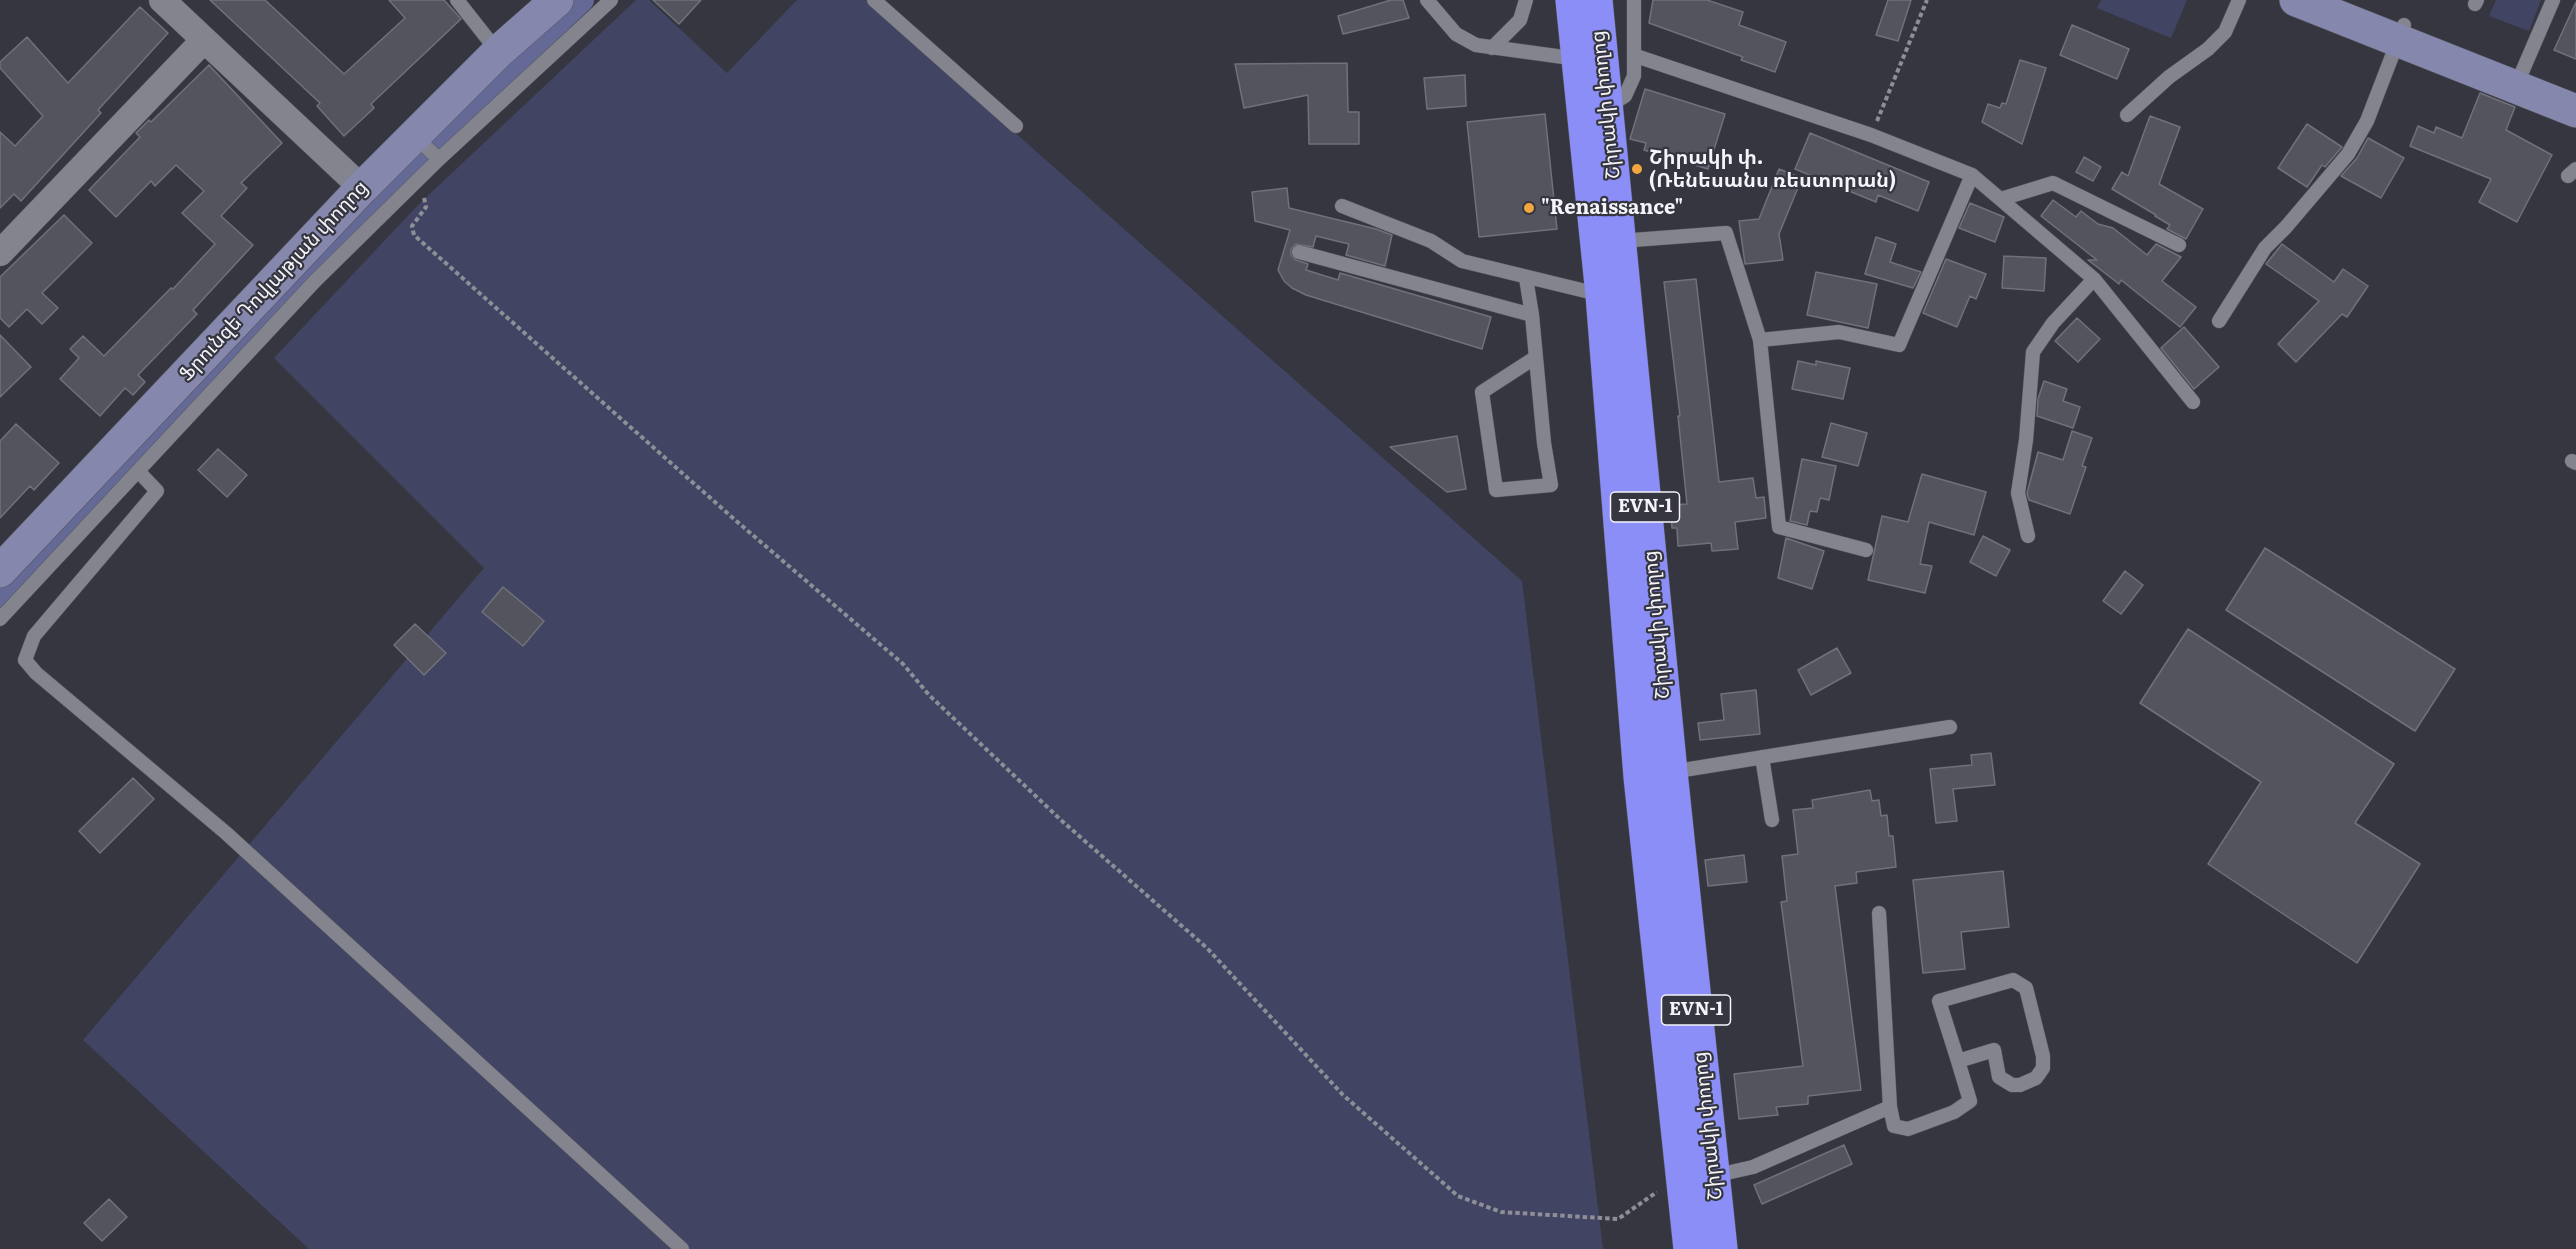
<!DOCTYPE html>
<meta charset="utf-8">
<style>
body{margin:0}
canvas{display:block;background:#35363f}
</style>
<canvas width="2576" height="1249"></canvas>
<script>
const g = document.querySelector('canvas').getContext('2d');
g.lineJoin = 'round';
function fill(path, color) {
  g.fillStyle = color;
  g.fill(path, 'evenodd');
}
function shape(rows) {
  const path = new Path2D();
  for (const r of rows) {
    path.moveTo(r[0], r[1]);
    for (let i = 2; i < r.length; i += 2) path.lineTo(r[i], r[i + 1]);
  }
  return path;
}
function strokePath(path, color, width, dash) {
  g.strokeStyle = color;
  g.lineWidth = width;
  g.lineCap = dash ? 'butt' : 'round';
  g.setLineDash(dash || []);
  g.stroke(path);
}
function label(font, color, halo, rows, align = 'center') {
  g.font = font + ' Literata,"Noto Sans Armenian",serif';
  g.lineWidth = 4.5;
  g.setLineDash([]);
  g.textBaseline = 'middle';
  g.strokeStyle = halo;
  g.fillStyle = color;
  for (const [text, x, y, turn = 0] of rows) {
    g.save();
    g.translate(x, y);
    g.rotate((+turn || 0) * Math.PI / 180);
    g.textAlign = isNaN(turn) ? turn : align;
    if (halo) g.strokeText(text, 0, 0);
    g.fillText(text, 0, 0);
    g.restore();
  }
}
fill(shape([
 [636,0,649,0,727,73,797,0,865,0,1522,581,1603,1249,309,1249,83,1040,484,568,274,358,418,205],
 [2101,0,2187,0,2171,38,2097,8],
 [2496,0,2541,0,2529,31,2489,16]
]), '#424464');
strokePath(shape([
 [0,598,423,150,582,0]
]), '#656996', 24);
const building = shape([
 [210,0,265,0,344,74,405,18,389,0,444,0,461,19,371,104,374,108,344,136,317,106,320,103,210,0],
 [653,0,701,0,679,24,653,0],
 [1391,0,1403,0,1409,18,1343,34,1338,16,1391,0],
 [1653,0,1707,0,1743,12,1739,25,1786,42,1775,72,1741,60,1743,57,1649,23,1653,0],
 [1888,0,1911,0,1898,41,1876,35,1888,0],
 [2576,2,2576,59,2554,50,2576,2],
 [140,7,168,33,98,110,101,113,21,201,14,194,0,208,0,132,15,146,43,116,0,68,0,62,27,37,68,83,140,7],
 [2072,25,2129,49,2117,79,2060,55,2072,25],
 [2020,60,2046,68,2022,144,1982,122,1988,104,2000,108,2002,103,2006,104,2020,60],
 [1347,63,1348,112,1359,112,1359,144,1309,144,1308,95,1244,108,1235,64,1347,63],
 [209,65,282,143,241,183,247,188,221,216,253,245,193,310,197,314,138,375,145,382,133,395,125,388,100,416,60,379,79,358,70,349,83,336,104,356,171,288,173,289,215,244,182,213,204,191,176,165,155,186,151,181,116,217,89,190,140,137,136,133,149,120,151,122,209,65],
 [1465,75,1466,106,1427,109,1424,78,1465,75],
 [1645,89,1725,114,1708,169,1644,150,1646,143,1630,139,1645,89],
 [2480,93,2515,107,2506,130,2552,155,2517,222,2479,202,2491,179,2410,146,2418,126,2434,133,2436,127,2462,138,2480,93],
 [1545,114,1557,229,1479,237,1467,122,1545,114],
 [2150,116,2180,127,2159,184,2203,209,2186,239,2167,229,2170,225,2155,216,2156,215,2112,189,2122,172,2128,176,2150,116],
 [2307,124,2342,147,2325,167,2322,165,2307,187,2278,168,2307,124],
 [1810,133,1929,182,1918,211,1878,195,1876,202,1795,169,1810,133],
 [2368,138,2404,158,2381,198,2341,176,2357,158,2368,138],
 [2084,157,2101,167,2093,181,2076,172,2084,157],
 [1779,169,1802,178,1779,234,1783,260,1745,264,1739,221,1759,219,1779,169],
 [1287,188,1289,208,1376,229,1392,235,1385,266,1346,255,1349,244,1316,236,1313,247,1296,244,1291,249,1291,255,1296,260,1308,264,1306,270,1338,280,1340,273,1491,317,1482,349,1306,295,1292,288,1284,281,1278,270,1290,230,1255,221,1252,192,1287,188],
 [2053,200,2076,217,2081,211,2098,224,2113,228,2147,255,2156,244,2181,257,2162,281,2196,307,2180,327,2121,280,2119,284,2088,260,2097,260,2041,216,2053,200],
 [1970,203,2004,217,1995,242,1959,228,1970,203],
 [64,215,92,243,42,293,58,308,42,324,27,309,9,327,0,318,0,277,64,215],
 [1876,237,1896,244,1890,262,1921,272,1913,288,1865,274,1876,237],
 [2282,244,2334,282,2343,269,2368,286,2347,317,2342,314,2296,362,2278,344,2319,301,2266,264,2282,244],
 [2004,256,2046,258,2044,291,2002,288,2004,256],
 [1946,259,1986,274,1976,299,1970,296,1957,327,1923,313,1946,259],
 [1816,272,1877,284,1868,328,1807,315,1816,272],
 [1696,279,1719,482,1753,478,1756,498,1764,497,1766,518,1735,522,1738,549,1712,551,1711,543,1678,546,1677,528,1672,528,1670,505,1687,504,1678,416,1680,416,1664,282,1696,279],
 [2077,318,2100,339,2078,362,2055,341,2077,318],
 [2184,327,2219,367,2194,389,2161,348,2184,327],
 [0,335,31,367,0,397,0,335],
 [1798,361,1816,365,1816,361,1850,368,1843,399,1792,389,1798,361],
 [2044,381,2067,389,2063,401,2080,407,2073,428,2037,416,2038,399,2044,381],
 [1831,423,1867,433,1858,466,1822,457,1831,423],
 [16,424,59,463,34,490,30,486,0,518,0,441,16,424],
 [2072,431,2092,438,2082,466,2086,467,2070,514,2029,500,2027,493,2038,452,2063,460,2072,431],
 [1457,436,1466,489,1447,492,1390,447,1457,436],
 [218,449,247,475,227,497,198,470,218,449],
 [1802,459,1836,466,1829,500,1820,498,1817,512,1810,511,1807,525,1790,521,1802,459],
 [1922,474,1986,492,1974,535,1929,522,1920,564,1932,566,1925,593,1868,580,1882,516,1908,522,1922,474],
 [1983,536,2010,550,1996,576,1970,562,1983,536],
 [1786,538,1824,551,1812,589,1778,578,1786,538],
 [2265,548,2455,669,2415,731,2226,610,2265,548],
 [2125,571,2143,585,2121,614,2103,601,2125,571],
 [503,587,544,621,523,646,482,612,503,587],
 [415,624,446,653,424,675,394,645,415,624],
 [2188,629,2394,764,2355,823,2420,864,2357,963,2208,864,2261,782,2140,703,2188,629],
 [1837,648,1851,673,1811,695,1798,670,1837,648],
 [1756,690,1760,734,1700,740,1698,723,1724,720,1721,694,1756,690],
 [1991,753,1995,785,1953,789,1957,821,1936,823,1930,769,1972,765,1971,755,1991,753],
 [133,778,154,799,100,853,79,831,133,778],
 [1870,790,1872,801,1879,800,1881,816,1887,815,1889,836,1893,836,1896,867,1856,872,1857,883,1835,886,1861,1090,1808,1096,1808,1104,1776,1107,1778,1115,1739,1119,1734,1074,1803,1066,1781,902,1787,901,1782,856,1798,854,1793,810,1813,808,1812,800,1870,790],
 [1744,855,1747,882,1708,886,1705,860,1744,855],
 [2003,871,2009,927,1961,932,1965,969,1923,973,1913,880,2003,871],
 [1844,1145,1852,1164,1762,1204,1754,1185,1844,1145],
 [109,1199,127,1217,102,1241,84,1223,109,1199]
]);
fill(building, '#53545e');
strokePath(building, '#6f717b', 1.5);
const lane = shape([
 [457,0,498,52],
 [874,0,1016,126],
 [1427,0,1456,34,1476,45,1578,59],
 [2475,4,2477,0],
 [1492,48,1520,20,1526,0],
 [1636,56,1871,135,1972,175,2094,279,2193,402],
 [2522,72,2553,0],
 [1608,106,1625,96,1634,76,1634,0],
 [2127,115,2169,77,2208,49,2225,32,2239,0],
 [414,136,439,159],
 [2568,176,2576,169],
 [2001,199,2053,183,2179,245],
 [1342,206,1431,241,1462,261,1602,295],
 [1620,241,1726,233,1760,340,1779,527,1866,550],
 [1299,252,1532,315],
 [1526,278,1532,315,1544,443,1551,485,1496,490,1482,392,1536,357],
 [2219,321,2265,248,2286,227,2348,154,2367,121,2404,25],
 [1760,340,1839,332,1899,345,1972,175],
 [2572,461,2576,463],
 [138,471,157,491,34,636,25,660,36,673,226,833,682,1249],
 [2028,536,2018,493,2026,440,2033,352,2053,323,2094,279],
 [0,619,315,281,439,159,611,0],
 [1762,757,1772,820],
 [1671,772,1950,727],
 [1879,913,1890,1107,1894,1126,1908,1129,1954,1112,1970,1101,1958,1061,1939,1001,2013,980,2026,988,2043,1056,2043,1068,2036,1078,2020,1085,2012,1085,1999,1077,1994,1050,1958,1061],
 [1713,1176,1753,1167,1890,1107]
]);
const street = shape([
 [162,0,362,188],
 [0,253,204,40]
]);
const secondary = shape([
 [2296,0,2576,111],
 [0,571,362,188,498,52,557,0]
]);
const highway = shape([
 [1572,0,1602,295,1640,777,1690,1249],
 [1596,0,1671,772,1721,1249]
]);
strokePath(lane, '#54555c', 15);
strokePath(street, '#54555c', 27);
strokePath(secondary, '#54555c', 34);
strokePath(highway, '#54555c', 34);
strokePath(shape([
 [1877,121,1927,0],
 [424,198,426,207,412,226,414,235,734,519,903,664,929,695,1062,821,1207,948,1343,1095,1458,1196,1501,1212,1618,1219,1657,1192]
]), '#8e8f96', 4, [4.5, 3]);
strokePath(lane, '#83848e', 14);
strokePath(street, '#83848e', 26);
strokePath(secondary, '#8587ad', 33);
strokePath(highway, '#8b8ef6', 33);
for (const [x, y, r, color] of [
 [1637,169,6,"#f1a640"],
 [1529,208,6,"#f1a640"]
]) {
  const dot = new Path2D();
  dot.arc(x, y, r, 0, 2 * Math.PI);
  g.fillStyle = color;
  g.fill(dot);
  strokePath(dot, '#35363f', 2);
}
for (const [x, y, w] of [
 [1645,507,69],
 [1696,1010,69]
]) {
  const box = new Path2D();
  box.roundRect(x - w / 2, y - 15, w, 30, 4.5);
  g.fillStyle = '#35363f';
  g.fill(box);
  strokePath(box, '#f4f4fa', 1.5);
}
label('bold 18px', '#f4f4fa', null, [
 ["EVN-1",1645,507],
 ["EVN-1",1696,1010]
]);
label('20px', '#f4f4fa', '#35363f', [
 ["Շիրակի փողոց",1606,105,-96],
 ["Ֆրունզե Դովլաթյան փողոց",274,281,-47],
 ["Շիրակի փողոց",1657,625,-95],
 ["Շիրակի փողոց",1708,1126,-96]
]);
label('bold 20px', '#f4f4fa', '#35363f', [
 ["Շիրակի փ.",1649,158],
 ["(Ռենեսանս ռեստորան)",1649,181],
 ["\"Renaissance\"",1541,208]
], 'left');
</script>
